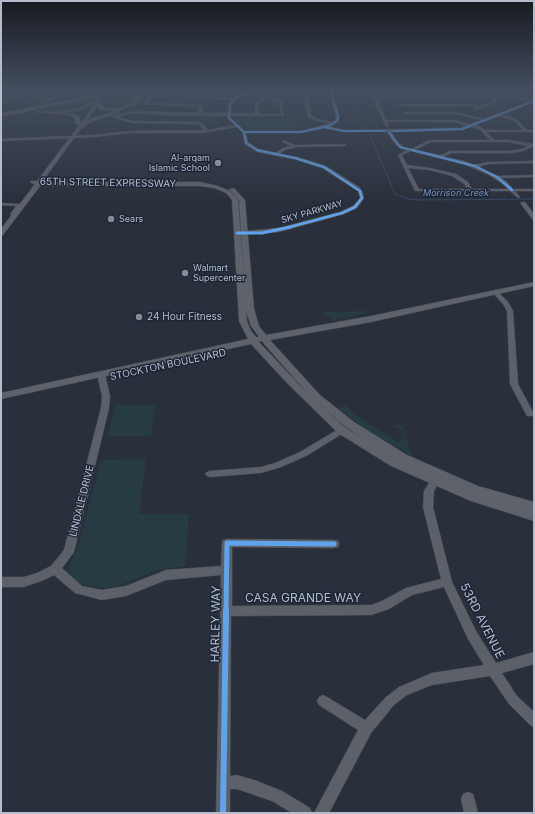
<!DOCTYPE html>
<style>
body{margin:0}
#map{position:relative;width:535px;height:814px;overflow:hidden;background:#2a303b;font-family:Inter,sans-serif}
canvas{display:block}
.frame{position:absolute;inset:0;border:2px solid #b5bdcc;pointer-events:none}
</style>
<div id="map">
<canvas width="535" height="814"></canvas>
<div class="frame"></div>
</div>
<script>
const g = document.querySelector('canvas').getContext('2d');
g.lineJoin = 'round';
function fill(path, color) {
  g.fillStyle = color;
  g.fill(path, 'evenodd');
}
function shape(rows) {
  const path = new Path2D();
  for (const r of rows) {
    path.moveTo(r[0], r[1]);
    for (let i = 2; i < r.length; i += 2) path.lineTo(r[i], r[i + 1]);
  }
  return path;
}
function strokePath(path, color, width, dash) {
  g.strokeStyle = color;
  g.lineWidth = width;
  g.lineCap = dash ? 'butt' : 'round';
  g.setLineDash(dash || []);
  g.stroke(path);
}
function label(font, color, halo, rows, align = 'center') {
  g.font = font + ' Inter,sans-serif';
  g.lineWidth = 3;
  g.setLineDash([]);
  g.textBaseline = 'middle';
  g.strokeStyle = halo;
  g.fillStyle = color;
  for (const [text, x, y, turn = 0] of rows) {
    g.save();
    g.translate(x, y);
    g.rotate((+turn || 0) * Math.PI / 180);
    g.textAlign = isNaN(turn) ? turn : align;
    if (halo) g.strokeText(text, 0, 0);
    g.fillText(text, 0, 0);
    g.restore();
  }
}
fill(shape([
 [49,90,60,90,45,100,38,103,29,99,31,97,27,96],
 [117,94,131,95,135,99,127,106,118,109,102,107,103,103,108,96],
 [91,98,83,107,73,110,58,111,53,109,56,106],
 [232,119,295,119,297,131,248,131],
 [367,311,367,313,333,320,321,312],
 [348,403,346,406,358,417,362,415,360,418,373,427,377,426,375,428,398,442,405,437,401,434,403,431,393,425,389,427,389,425,402,425,412,456,363,427,339,409],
 [115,405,155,405,151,436,108,436],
 [146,459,139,514,189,514,185,566,158,570,118,586,101,588,86,585,74,579,69,571,71,561,78,547,101,460]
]), '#263c42');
strokePath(shape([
 [351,90,395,194,408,199,417,200,534,199]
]), '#354866', 1);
const minor = shape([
 [7,90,13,90,1,94,1,92,7,90],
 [41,90,47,90,1,102,1,100,41,90],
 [168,90,174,90,192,96,214,97,213,95,204,90,209,90,215,93,217,97,233,98,246,93,237,90,250,92,263,90,254,93,282,100,284,116,231,116,231,118,245,131,301,131,330,123,316,121,308,117,304,95,285,94,271,90,304,93,303,90,307,90,311,115,318,119,333,122,335,120,336,117,328,90,332,90,340,117,338,122,330,127,346,130,461,128,467,126,454,122,387,122,389,126,386,127,373,99,371,98,372,97,370,90,373,90,376,97,511,96,534,100,534,102,503,114,516,119,527,130,534,130,534,132,486,132,494,140,508,140,533,144,534,146,523,151,510,153,451,153,444,157,464,161,473,165,488,162,534,161,534,163,488,164,478,167,497,176,534,175,534,177,501,178,507,182,513,189,534,189,534,191,515,191,520,197,518,198,510,191,415,191,398,155,407,150,402,149,394,143,387,132,384,131,346,132,324,128,301,133,246,133,248,142,259,150,275,153,283,148,291,146,282,142,283,140,295,145,346,144,345,146,297,147,285,150,279,154,297,157,326,166,359,187,362,191,364,198,357,208,344,214,279,232,238,235,236,234,236,232,279,228,340,212,353,206,360,198,358,191,322,168,294,159,257,152,245,144,242,132,237,127,201,133,129,133,93,137,1,141,1,139,93,135,129,131,204,130,200,125,196,124,133,123,112,117,132,111,198,113,200,107,143,104,150,96,179,94,168,90],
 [250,94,264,98,255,104,254,114,231,113,232,104,235,100,242,96,250,94],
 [184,96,192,98,231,100,228,104,228,113,202,113,204,107,201,105,148,103,152,98,184,96],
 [492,98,493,101,481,106,467,104,401,104,399,105,401,106,467,106,477,107,474,109,476,110,495,103,497,100,495,98,511,98,530,101,485,119,454,112,405,112,403,113,405,114,454,114,482,120,471,124,454,120,386,120,377,99,492,98],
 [267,99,279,102,281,114,258,114,259,104,267,99],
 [132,113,161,115,227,116,228,119,235,125,208,130,202,123,196,122,133,121,118,117,132,113],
 [500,116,514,121,523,130,484,130,481,127,475,125,500,116],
 [471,127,479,129,490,140,430,140,411,149,404,147,397,141,391,132,462,130,471,127],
 [431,142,508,142,529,146,521,149,510,151,450,151,440,155,415,150,431,142],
 [411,151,461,163,487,174,503,184,508,189,472,189,468,182,456,174,430,168,407,165,402,155,411,151],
 [408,168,430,170,452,176,464,184,468,189,419,189,408,168],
 [530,90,534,90,534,93,533,93,530,90],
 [521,202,525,202,534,214,534,220,532,219,521,204,521,202],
 [1,203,19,204,21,205,15,215,13,216,10,214,16,206,1,205,1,203],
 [495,290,497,291,508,302,513,311,518,384,534,414,533,416,527,416,510,384,507,311,503,304,492,292,495,290],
 [98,372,101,372,105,374,110,396,109,408,74,552,62,568,82,586,102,590,126,586,166,570,221,566,222,543,223,540,227,539,334,540,338,541,339,544,338,547,334,548,232,547,232,606,371,605,382,601,406,588,441,579,423,507,424,491,435,473,441,473,443,475,434,491,433,507,452,582,476,631,496,663,534,652,534,664,502,673,517,696,534,712,534,727,530,725,509,704,490,676,432,685,407,695,394,705,371,733,329,813,314,813,358,730,319,705,317,701,319,697,323,695,327,697,365,720,386,697,399,687,432,673,484,665,468,639,444,587,412,595,389,609,371,615,231,616,230,776,237,775,257,781,282,791,310,808,312,813,292,813,272,801,237,789,230,789,230,813,216,813,221,575,166,580,126,596,102,600,75,593,54,575,44,580,24,587,1,587,1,577,24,577,37,573,51,566,64,550,101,408,102,396,97,374,98,372],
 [342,427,345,428,346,430,345,432,306,456,281,467,261,473,210,477,207,476,205,474,207,472,210,471,261,467,275,463,300,452,342,427],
 [468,792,473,794,478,813,464,813,461,799,463,794,468,792]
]);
const major = shape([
 [101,96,104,97,42,182,200,182,218,186,230,191,238,200,244,276,239,200,229,189,234,188,245,200,254,309,259,326,266,335,371,316,534,282,534,286,371,322,270,340,320,395,354,422,407,455,478,486,534,502,534,521,471,501,391,466,338,433,285,381,251,344,1,399,1,393,248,339,239,321,232,200,226,193,214,188,200,186,40,186,3,235,1,236,1,229,35,184,31,183,31,181,37,181,101,96],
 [246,311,251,326,259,337,256,337,251,331,247,321,246,311],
 [262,341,265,345,309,395,259,342,262,341],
 [318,403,346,428,364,439,346,427,318,403]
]);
const highway = shape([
 [61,90,66,90,56,99,44,103,42,102,61,90],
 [117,90,127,90,118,93,133,94,138,97,145,90,150,90,135,106,131,106,119,111,120,113,91,122,81,129,79,126,87,120,115,111,100,110,97,106,97,100,101,100,103,108,116,109,123,107,134,99,132,96,117,95,115,93,1,117,1,113,117,90],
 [92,101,96,102,83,110,67,112,79,116,81,123,78,125,75,123,75,118,70,115,37,112,39,111,64,112,64,110,80,108,92,101]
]);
strokePath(minor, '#474b53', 1);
strokePath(major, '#454b55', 1);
strokePath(highway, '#474d57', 1);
fill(minor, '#5b6069');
fill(major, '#5e626a');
fill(highway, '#5c5f62');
const majorBridge = shape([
 [96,99,102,91]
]);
strokePath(majorBridge, '#454b55', 5, []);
strokePath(majorBridge, '#5e626a', 4.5);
strokePath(shape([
 [324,127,344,131,386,131],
 [392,131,462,129,534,101],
 [244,132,301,132,329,126,337,121,338,117,330,90],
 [389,132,400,147,416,151],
 [259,151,246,143,244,132,229,118,230,104,234,99,241,95,262,90]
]), '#60a3ed', 2);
strokePath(shape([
 [257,150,295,158,324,167,360,191,362,198,355,207,342,213,286,228],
 [412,150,475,166,497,177,512,190]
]), '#60a3ed', 2.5);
strokePath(shape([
 [237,233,262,233,290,227]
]), '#60a3ed', 3);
strokePath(shape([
 [226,611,227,543,334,544]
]), '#60a3ed', 5);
strokePath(shape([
 [223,813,226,610]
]), '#60a3ed', 6);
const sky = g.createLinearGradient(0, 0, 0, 204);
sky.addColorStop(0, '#171a20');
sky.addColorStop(0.44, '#444e60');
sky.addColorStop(1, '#444e6000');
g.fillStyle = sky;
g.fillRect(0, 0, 535, 204);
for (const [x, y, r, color] of [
 [218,163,4,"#848c99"],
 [111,219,4,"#848c99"],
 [185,273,4,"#848c99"],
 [139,317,4,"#848c99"]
]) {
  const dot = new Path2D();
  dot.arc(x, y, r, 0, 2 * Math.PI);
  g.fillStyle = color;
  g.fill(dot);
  strokePath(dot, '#1d2637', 1.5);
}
label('9px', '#b5bdcc', '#1d2637', [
 ["Al-arqam",210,158,"right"],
 ["Islamic School",210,168,"right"],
 ["Sears",119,219],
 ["Walmart",193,268],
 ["Supercenter",193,278]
], 'left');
label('italic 9px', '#7a91b6', '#1d2637', [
 ["Morrison Creek",456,193]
]);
label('9px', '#b5bdcc', '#1d2637', [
 ["SKY PARKWAY",312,212,-16]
]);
label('10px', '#b5bdcc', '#1d2637', [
 ["65TH STREET EXPRESSWAY",108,183,1],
 ["STOCKTON BOULEVARD",168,365,-12],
 ["LINDALE DRIVE",82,501,-76]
]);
label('10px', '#b5bdcc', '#1d2637', [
 ["24 Hour Fitness",147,317]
], 'left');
label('12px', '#b5bdcc', '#1d2637', [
 ["CASA GRANDE WAY",303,598],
 ["53RD AVENUE",482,621,63],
 ["HARLEY WAY",216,624,-89]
]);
</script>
